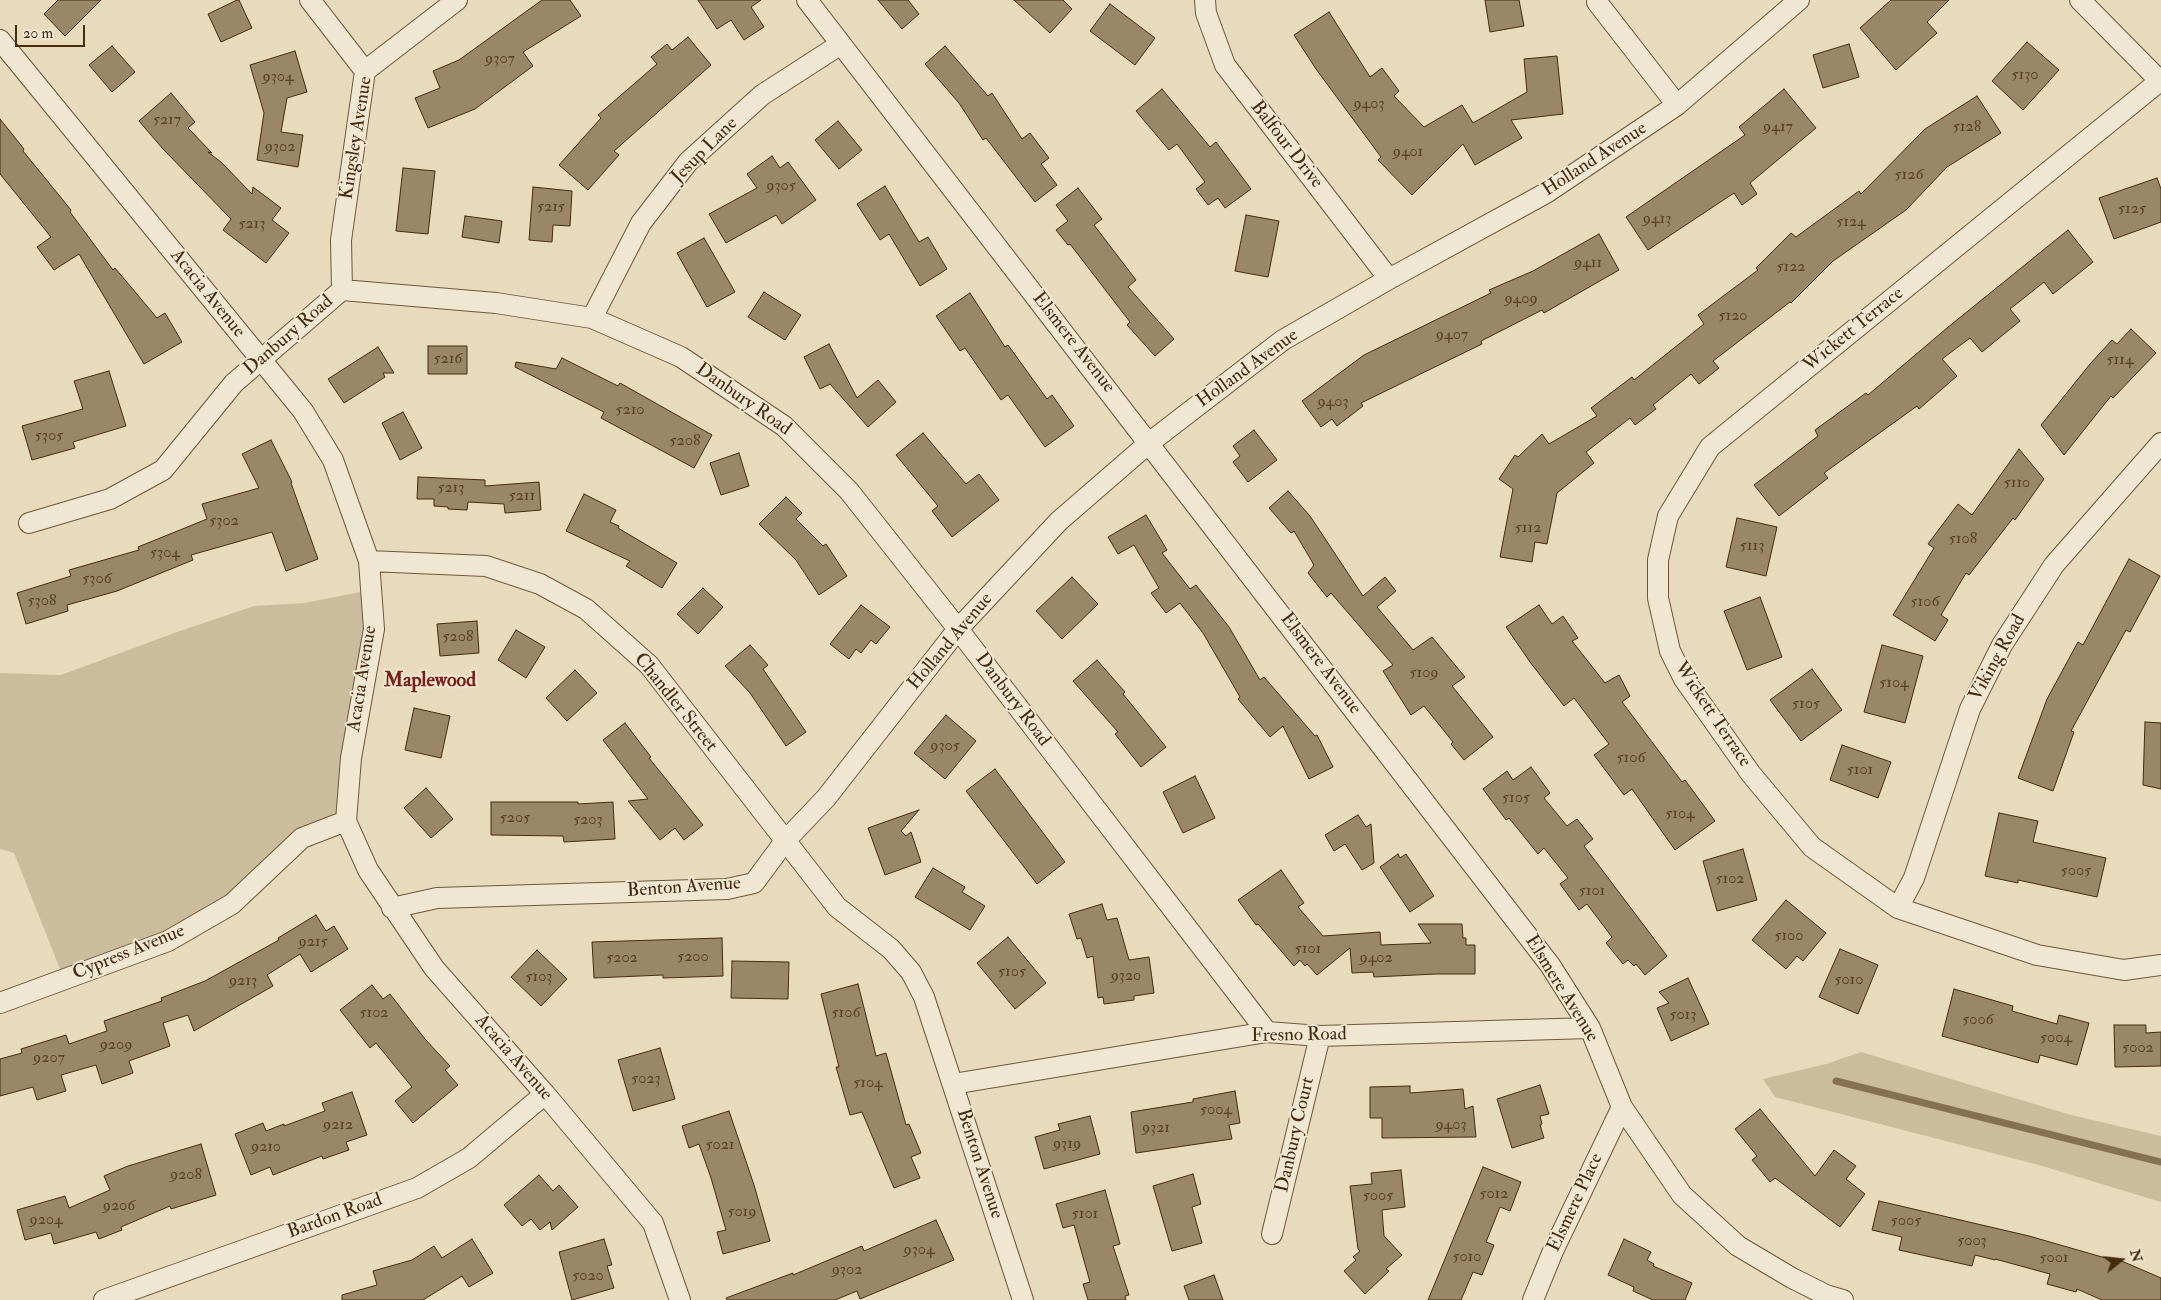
<!DOCTYPE html>
<style>
body{margin:0}
#map{position:relative;width:2161px;height:1300px;overflow:hidden;background:#e8dabc;font-family:"IM FELL Double Pica",serif}
canvas{display:block}
.north{position:absolute;left:2096px;top:1235px;width:50px;height:50px;-webkit-text-stroke:4px #f0e7d3;paint-order:stroke;rotate:74deg;font-size:14px;font-weight:700;line-height:20px;text-align:center;color:#462b0d}
.north::after{content:'';display:block;margin:auto;width:18px;height:22px;background:#462b0d;clip-path:polygon(50% 0,100% 100%,50% 72%,0 100%)}
.scale{position:absolute;left:15px;top:25px;width:70px;height:22px;box-sizing:border-box;border:2px solid #462b0d;border-top:0;padding-left:6px;font-size:15px;line-height:18px;white-space:nowrap;color:#462b0d;-webkit-text-stroke:4px #f0e7d3;paint-order:stroke}
</style>
<div id="map">
<canvas width="2161" height="1300"></canvas>
<div class="north">N</div>
<div class="scale">20 m</div>
</div>
<script>
const g = document.querySelector('canvas').getContext('2d');
g.lineJoin = 'round';
function fill(path, color) {
  g.fillStyle = color;
  g.fill(path, 'evenodd');
}
function shape(rows) {
  const path = new Path2D();
  for (const r of rows) {
    path.moveTo(r[0], r[1]);
    for (let i = 2; i < r.length; i += 2) path.lineTo(r[i], r[i + 1]);
  }
  return path;
}
function strokePath(path, color, width, dash) {
  g.strokeStyle = color;
  g.lineWidth = width;
  g.lineCap = dash ? 'butt' : 'round';
  g.setLineDash(dash || []);
  g.stroke(path);
}
function label(font, color, halo, rows, align = 'center') {
  g.font = font + ' "IM FELL Double Pica",serif';
  g.lineWidth = 4;
  g.setLineDash([]);
  g.textBaseline = 'middle';
  g.strokeStyle = halo;
  g.fillStyle = color;
  for (const [text, x, y, turn = 0] of rows) {
    g.save();
    g.translate(x, y);
    g.rotate((+turn || 0) * Math.PI / 180);
    g.textAlign = isNaN(turn) ? turn : align;
    if (halo) g.strokeText(text, 0, 0);
    g.fillText(text, 0, 0);
    g.restore();
  }
}
fill(shape([
 [371,590,346,821,302,838,232,904,64,979,14,853,0,849,0,673,61,675,177,632,254,606,304,603],
 [1861,1052,2071,1115,2161,1136,2161,1202,2039,1165,1775,1097,1763,1079,1826,1064]
]), '#ccbc9e');
strokePath(shape([
 [1836,1081,2161,1162]
]), '#867052', 7);
const building = shape([
 [58,0,101,0,65,36,44,14,58,0],
 [237,0,239,0,252,28,221,42,208,14,237,0],
 [542,0,570,0,581,16,523,52,533,66,475,109,428,128,415,98,440,88,433,71,459,60,542,0],
 [698,0,761,0,751,7,764,27,744,40,731,20,717,29,698,0],
 [878,0,908,0,919,14,902,29,878,0],
 [1014,0,1063,0,1072,9,1050,33,1014,0],
 [1485,0,1519,0,1524,26,1490,32,1485,0],
 [1891,0,1949,0,1927,22,1937,33,1896,70,1860,28,1891,0],
 [1110,4,1155,38,1135,65,1090,31,1110,4],
 [1329,12,1370,77,1382,68,1399,91,1394,96,1424,127,1462,105,1473,123,1527,92,1524,59,1557,56,1563,114,1511,120,1522,138,1475,165,1463,144,1412,195,1378,160,1381,157,1316,69,1294,35,1329,12],
 [688,37,711,65,614,151,619,155,588,190,559,165,601,118,598,115,657,64,651,57,667,44,672,50,688,37],
 [2027,42,2059,70,2023,110,1992,81,2027,42],
 [1849,44,1859,77,1823,88,1813,55,1849,44],
 [112,46,135,72,112,92,89,65,112,46],
 [945,46,988,96,992,93,1022,139,1030,133,1049,158,1041,164,1057,185,1035,202,986,138,983,140,959,103,925,64,945,46],
 [295,51,307,92,287,98,281,132,303,135,298,167,257,160,264,113,250,65,295,51],
 [1162,89,1210,147,1216,142,1251,189,1225,208,1218,198,1208,205,1196,189,1205,182,1177,144,1169,150,1136,111,1162,89],
 [1784,89,1816,128,1750,183,1757,194,1742,205,1734,193,1648,250,1626,217,1745,135,1739,127,1784,89],
 [171,93,195,122,188,128,212,153,208,152,222,163,252,194,253,187,281,208,272,220,289,233,266,263,223,230,231,219,163,149,139,121,171,93],
 [1977,96,2001,133,1947,167,1906,210,1833,261,1791,303,1790,302,1713,361,1719,368,1699,384,1691,374,1653,405,1656,409,1635,425,1630,418,1586,452,1594,463,1557,493,1547,544,1535,542,1532,562,1500,557,1513,489,1499,479,1515,455,1518,457,1542,434,1549,444,1597,416,1591,408,1632,377,1634,380,1704,324,1698,315,1758,270,1756,268,1791,233,1796,237,1859,191,1861,194,1925,129,1977,96],
 [0,119,24,149,23,151,71,210,70,212,113,270,115,268,157,318,165,313,182,342,144,364,79,254,54,270,37,247,51,237,0,174,0,119],
 [838,121,862,150,839,169,815,140,838,121],
 [772,156,780,168,788,162,816,200,782,224,776,215,726,243,709,214,757,188,747,174,772,156],
 [403,168,435,171,428,234,396,231,403,168],
 [2157,178,2161,189,2161,222,2114,239,2099,198,2157,178],
 [885,186,919,242,928,237,947,269,920,286,889,234,880,240,857,204,885,186],
 [533,187,572,191,570,226,553,225,552,242,529,240,533,187],
 [1078,188,1102,219,1094,225,1136,280,1128,287,1174,339,1155,356,1127,325,1130,322,1070,244,1068,245,1056,230,1068,221,1056,205,1078,188],
 [1246,215,1279,221,1268,277,1235,271,1246,215],
 [465,216,502,221,499,243,462,237,465,216],
 [2068,230,2093,262,2053,294,2044,282,2010,309,2020,321,1982,352,1970,338,1942,359,1957,376,1919,409,1917,406,1824,473,1828,478,1779,516,1754,485,1818,436,1815,430,1866,393,1868,395,1947,328,2068,230],
 [1599,234,1619,270,1544,313,1542,310,1481,341,1482,344,1361,403,1363,406,1337,426,1332,419,1321,427,1302,401,1364,355,1491,293,1489,290,1533,271,1599,234],
 [704,238,735,292,707,307,677,253,704,238],
 [764,292,801,315,785,340,748,317,764,292],
 [970,293,1005,347,1008,345,1047,399,1052,395,1074,426,1045,447,1008,395,1001,400,965,348,960,351,936,316,970,293],
 [2131,329,2156,353,2113,398,2111,396,2064,455,2041,425,2090,364,2112,340,2117,344,2131,329],
 [829,344,857,398,878,380,896,402,868,427,830,384,820,389,804,357,829,344],
 [428,346,467,346,467,374,428,374,428,346],
 [378,347,394,373,383,373,385,377,344,403,328,379,378,347],
 [562,358,618,386,620,383,712,435,694,468,601,418,604,412,515,367,516,362,556,369,562,358],
 [109,371,126,426,73,442,75,448,32,460,22,426,83,409,74,381,109,371],
 [403,412,422,448,400,460,382,423,403,412],
 [1254,430,1277,460,1248,482,1233,462,1240,456,1233,446,1254,430],
 [923,433,966,484,979,474,999,500,952,537,932,511,938,506,896,455,923,433],
 [271,440,292,482,291,483,318,559,286,571,272,532,191,555,193,560,117,591,67,605,68,611,26,624,17,593,71,576,69,570,139,550,138,547,207,519,202,504,259,488,242,454,271,440],
 [2019,449,2044,479,2015,520,2013,518,1969,575,1966,573,1941,615,1948,620,1935,641,1893,615,1934,548,1928,544,1958,504,1972,515,2019,449],
 [739,453,749,486,721,495,710,463,739,453],
 [418,477,485,480,485,486,539,482,541,510,505,513,504,504,468,502,467,510,448,509,448,507,434,506,434,499,417,499,418,477],
 [1288,491,1310,516,1363,596,1385,577,1396,591,1377,607,1413,650,1432,637,1465,677,1452,686,1493,737,1464,760,1451,744,1453,742,1424,706,1411,715,1383,671,1393,665,1331,593,1327,597,1308,573,1314,565,1294,531,1291,533,1269,508,1288,491],
 [584,494,616,510,610,522,619,526,618,528,677,563,662,588,626,566,630,561,566,531,584,494],
 [786,497,802,513,796,519,823,546,826,544,847,576,819,595,796,560,759,524,786,497],
 [1146,515,1167,550,1162,553,1190,589,1196,585,1229,627,1260,680,1264,677,1315,736,1317,735,1333,767,1309,779,1283,726,1270,737,1238,699,1240,697,1203,633,1180,603,1166,613,1151,593,1159,588,1134,545,1118,554,1108,537,1146,515],
 [1737,518,1777,527,1766,576,1726,567,1737,518],
 [2129,559,2160,576,2130,632,2126,630,2071,731,2074,732,2053,791,2018,778,2047,699,2078,642,2083,645,2129,559],
 [1072,577,1098,604,1062,639,1036,611,1072,577],
 [703,588,723,607,698,634,677,614,703,588],
 [1760,597,1782,657,1747,670,1724,611,1760,597],
 [861,605,890,627,876,644,871,640,861,653,856,649,849,659,830,644,861,605],
 [1539,605,1552,624,1563,616,1578,638,1572,641,1605,683,1619,675,1630,696,1622,702,1682,782,1685,780,1715,821,1675,850,1632,789,1624,795,1594,755,1609,744,1574,698,1564,706,1530,662,1506,627,1539,605],
 [477,621,479,653,440,656,437,624,477,621],
 [516,630,545,647,526,678,498,660,516,630],
 [750,645,768,665,763,669,806,732,786,746,750,693,725,666,750,645],
 [1882,645,1923,656,1905,723,1864,712,1882,645],
 [1097,660,1125,692,1123,694,1166,747,1141,767,1115,734,1118,732,1073,681,1097,660],
 [1812,669,1842,710,1801,741,1770,700,1812,669],
 [575,670,597,693,567,721,546,698,575,670],
 [414,708,450,716,441,758,405,750,414,708],
 [946,715,976,741,945,779,914,753,946,715],
 [2145,722,2161,723,2161,789,2143,785,2145,722],
 [625,723,651,757,649,758,703,825,684,840,675,828,660,840,628,801,648,799,603,740,625,723],
 [1842,745,1891,762,1878,798,1830,780,1842,745],
 [1531,767,1550,793,1544,798,1567,826,1577,819,1593,839,1584,846,1667,956,1645,975,1636,964,1634,966,1628,960,1623,964,1606,943,1612,937,1587,904,1579,910,1560,884,1568,878,1544,848,1538,854,1509,818,1506,820,1483,789,1507,771,1513,780,1531,767],
 [995,769,1065,862,1037,884,966,791,995,769],
 [1195,776,1215,818,1183,833,1163,792,1195,776],
 [426,788,453,819,431,838,404,808,426,788],
 [491,802,578,802,578,804,613,802,615,839,564,842,563,836,491,835,491,802],
 [919,810,901,831,906,836,911,832,921,862,885,875,868,828,919,810],
 [1999,813,2038,821,2033,842,2106,858,2097,897,2018,880,2018,883,1985,876,1999,813],
 [1358,815,1366,827,1371,824,1374,863,1362,870,1345,844,1334,851,1325,835,1358,815],
 [1743,849,1757,900,1717,911,1703,861,1743,849],
 [1398,854,1400,858,1406,854,1434,896,1410,912,1380,867,1398,854],
 [933,868,965,887,962,892,985,906,970,930,915,897,933,868],
 [1281,870,1304,903,1298,907,1323,936,1380,932,1381,945,1431,943,1418,924,1462,924,1463,938,1466,938,1466,945,1475,945,1475,974,1436,974,1374,977,1373,972,1352,973,1350,948,1317,975,1307,964,1305,966,1300,960,1294,966,1258,924,1256,925,1238,900,1281,870],
 [1786,900,1826,933,1803,961,1797,956,1786,969,1752,940,1786,900],
 [1102,904,1107,920,1117,918,1129,960,1149,957,1154,993,1134,996,1134,1000,1104,1004,1103,997,1098,998,1093,956,1087,958,1081,938,1077,939,1069,914,1102,904],
 [316,915,326,931,334,926,348,949,311,972,300,954,267,975,273,986,194,1031,188,1015,163,1023,170,1046,129,1061,133,1073,102,1084,96,1065,61,1075,66,1091,37,1100,33,1087,0,1096,0,1059,22,1053,21,1049,66,1035,69,1044,107,1031,104,1021,162,1001,161,998,205,981,279,940,278,938,316,915],
 [1008,937,1046,983,1015,1009,977,963,1008,937],
 [722,938,723,976,663,978,663,975,594,978,592,942,722,938],
 [1840,949,1878,965,1858,1014,1819,997,1840,949],
 [537,950,567,979,541,1006,511,977,537,950],
 [732,961,789,962,788,999,731,998,732,961],
 [1688,978,1709,1024,1671,1041,1657,1008,1669,1003,1659,992,1688,978],
 [858,984,876,1056,886,1053,906,1125,909,1124,921,1153,911,1157,920,1178,894,1188,862,1112,850,1115,836,1067,839,1067,821,994,858,984],
 [372,985,383,999,390,994,425,1039,450,1066,445,1070,458,1085,413,1123,395,1101,412,1087,376,1043,370,1048,340,1010,372,985],
 [1954,989,2013,1006,2012,1011,2057,1024,2059,1015,2089,1023,2077,1065,2040,1055,2038,1063,1942,1036,1954,989],
 [2114,1025,2146,1025,2146,1033,2161,1032,2161,1066,2115,1067,2114,1025],
 [660,1048,675,1099,633,1111,618,1060,660,1048],
 [1540,1085,1549,1114,1540,1116,1542,1124,1540,1125,1544,1138,1512,1148,1497,1099,1540,1085],
 [1410,1086,1410,1093,1463,1089,1465,1109,1473,1106,1476,1137,1382,1138,1382,1118,1370,1118,1370,1087,1410,1086],
 [1235,1091,1240,1123,1229,1125,1232,1139,1136,1153,1131,1112,1193,1102,1193,1099,1235,1091],
 [352,1092,367,1135,346,1142,349,1150,323,1159,322,1156,273,1175,270,1167,251,1175,235,1134,263,1123,266,1131,284,1124,284,1126,325,1111,322,1103,352,1092],
 [1760,1109,1815,1176,1834,1150,1856,1166,1846,1179,1865,1194,1840,1227,1775,1178,1770,1182,1752,1160,1757,1156,1735,1129,1760,1109],
 [729,1111,754,1185,770,1241,723,1254,717,1232,726,1230,711,1178,699,1144,689,1148,682,1126,729,1111],
 [1090,1116,1100,1154,1044,1169,1035,1137,1060,1130,1058,1124,1090,1116],
 [201,1144,216,1195,171,1209,170,1206,121,1227,122,1230,99,1239,96,1232,54,1244,51,1233,25,1240,17,1210,65,1196,69,1208,110,1190,104,1176,128,1166,201,1144],
 [1483,1167,1521,1182,1510,1211,1500,1207,1486,1242,1494,1245,1482,1275,1473,1272,1461,1300,1428,1300,1483,1167],
 [1401,1170,1405,1207,1382,1210,1384,1236,1402,1255,1386,1269,1389,1271,1365,1294,1344,1271,1356,1260,1353,1257,1360,1251,1358,1249,1350,1186,1372,1184,1371,1173,1401,1170],
 [1193,1174,1201,1204,1192,1207,1202,1243,1172,1251,1153,1186,1193,1174],
 [539,1175,553,1191,559,1185,578,1207,552,1230,550,1222,540,1230,531,1219,522,1226,504,1205,539,1175],
 [1105,1190,1120,1244,1113,1246,1129,1295,1125,1296,1126,1300,1088,1300,1083,1284,1090,1282,1074,1225,1063,1228,1056,1204,1105,1190],
 [1879,1201,2029,1236,2116,1261,2117,1259,2161,1278,2161,1300,2102,1300,2077,1289,2076,1292,2047,1284,2050,1274,1995,1259,1995,1260,1975,1255,1972,1266,1899,1250,1902,1237,1872,1230,1879,1201],
 [936,1220,954,1260,860,1299,857,1291,835,1300,727,1300,726,1298,793,1273,793,1275,862,1246,864,1251,936,1220],
 [472,1239,493,1273,469,1287,462,1276,423,1300,342,1300,342,1295,377,1285,373,1271,412,1260,434,1246,442,1258,472,1239],
 [604,1239,612,1265,607,1266,614,1288,572,1300,559,1252,604,1239],
 [1624,1239,1651,1252,1647,1260,1654,1264,1653,1266,1692,1283,1685,1300,1653,1300,1633,1291,1634,1287,1608,1275,1624,1239],
 [1214,1275,1223,1300,1189,1300,1184,1286,1214,1275]
]);
fill(building, '#9a8668');
strokePath(building, '#462b0d', 1);
const street = shape([
 [310,0,365,71],
 [807,0,1550,965,1590,1028,1622,1107,1682,1195,1738,1246,1792,1278,1826,1295,1843,1300],
 [1205,0,1206,13,1225,65,1389,279],
 [2080,0,2161,82],
 [1597,2,1677,105],
 [0,40,303,411,333,460,369,561,374,629,351,758,346,821,368,870,434,968,545,1094,653,1223,680,1300],
 [2161,80,1710,447,1668,516,1658,560,1658,598,1670,651,1684,679,1751,774,1812,847,1898,908,2037,955,2124,970,2161,965],
 [342,290,341,240,365,71,457,0],
 [592,318,641,223,688,162,762,95,841,44],
 [29,523,110,499,163,470,234,383,342,290,496,303,592,318,681,357,784,426,849,491,958,629,1267,1032],
 [369,561,486,566,540,584,586,609,649,665,837,907,891,949,911,972,924,997,1023,1300],
 [392,908,437,898,727,889,754,883,785,841,826,798,958,629,1059,521,1149,443,1283,340,1389,279,1546,193,1677,105,1799,0],
 [1898,908,1914,878,1970,709,2002,645,2054,565,2161,443],
 [0,1003,168,941,232,904,302,838,346,821],
 [953,1084,1267,1032,1320,1036,1590,1028],
 [1272,1234,1320,1036],
 [104,1300,417,1188,469,1158,545,1094],
 [1533,1300,1553,1251,1622,1107]
]);
strokePath(street, '#6e5739', 22);
strokePath(street, '#f0e7d3', 20);
label('16px', '#5b4224', null, [
 ["9307",500,60],
 ["5130",2025,76],
 ["9304",278,78],
 ["9403",1369,105],
 ["5217",167,121],
 ["9417",1778,128],
 ["5128",1967,128],
 ["9302",280,148],
 ["9401",1408,153],
 ["5126",1909,176],
 ["9305",781,187],
 ["5215",551,208],
 ["5125",2132,210],
 ["9413",1657,220],
 ["5124",1851,223],
 ["5213",252,225],
 ["9411",1588,264],
 ["5122",1791,268],
 ["9409",1521,300],
 ["5120",1733,317],
 ["9407",1452,336],
 ["5216",448,360],
 ["5114",2120,361],
 ["9403",1333,403],
 ["5210",630,411],
 ["5305",49,437],
 ["5208",685,442],
 ["5110",2017,484],
 ["5213",451,489],
 ["5211",522,497],
 ["5302",224,522],
 ["5112",1528,529],
 ["5108",1963,540],
 ["5113",1752,547],
 ["5304",165,554],
 ["5306",97,580],
 ["5308",42,602],
 ["5106",1925,603],
 ["5208",458,638],
 ["5109",1424,674],
 ["5104",1894,684],
 ["5105",1806,705],
 ["9305",945,747],
 ["5106",1631,759],
 ["5101",1860,771],
 ["5105",1516,799],
 ["5104",1680,815],
 ["5205",515,819],
 ["5203",588,821],
 ["5005",2076,872],
 ["5102",1730,880],
 ["5101",1592,892],
 ["5100",1789,937],
 ["9215",313,943],
 ["5101",1308,950],
 ["5200",693,958],
 ["5202",622,959],
 ["9402",1376,959],
 ["5105",1012,973],
 ["9320",1126,977],
 ["5103",539,978],
 ["5010",1849,981],
 ["9213",243,982],
 ["5102",374,1014],
 ["5106",846,1014],
 ["5013",1683,1016],
 ["5006",1978,1021],
 ["5004",2056,1039],
 ["9209",116,1046],
 ["5002",2138,1049],
 ["9207",49,1059],
 ["5023",646,1080],
 ["5104",868,1084],
 ["5004",1216,1111],
 ["9212",338,1126],
 ["9403",1451,1126],
 ["9321",1156,1129],
 ["9319",1067,1145],
 ["5021",720,1146],
 ["9210",266,1148],
 ["9208",186,1176],
 ["5012",1494,1195],
 ["5005",1378,1197],
 ["9206",119,1207],
 ["5019",742,1213],
 ["5101",1085,1215],
 ["9204",46,1221],
 ["5005",1906,1222],
 ["5003",1972,1242],
 ["9304",919,1251],
 ["5010",1467,1258],
 ["5001",2054,1259],
 ["9302",847,1271],
 ["5020",588,1277]
]);
label('19px', '#462b0d', '#f0e7d3', [
 ["Kingsley Avenue",357,138,-81],
 ["Balfour Drive",1286,145,52],
 ["Jesup Lane",705,151,-45],
 ["Holland Avenue",1595,160,-33],
 ["Acacia Avenue",207,294,51],
 ["Wickett Terrace",1854,330,-39],
 ["Danbury Road",289,336,-41],
 ["Elsmere Avenue",1073,343,52],
 ["Holland Avenue",1248,369,-36],
 ["Danbury Road",743,400,35],
 ["Holland Avenue",951,642,-50],
 ["Viking Road",1998,658,-61],
 ["Elsmere Avenue",1320,664,53],
 ["Acacia Avenue",363,679,-81],
 ["Danbury Road",1012,700,53],
 ["Chandler Street",675,703,51],
 ["Wickett Terrace",1712,715,56],
 ["Benton Avenue",684,888,-4],
 ["Cypress Avenue",129,953,-22],
 ["Elsmere Avenue",1561,989,58],
 ["Fresno Road",1299,1036,-1],
 ["Acacia Avenue",513,1058,49],
 ["Danbury Court",1296,1135,-77],
 ["Benton Avenue",979,1164,72],
 ["Elsmere Place",1576,1203,-65],
 ["Bardon Road",335,1217,-20]
]);
label('bold 20px', '#7a1f14', '#f0e7d3', [
 ["Maplewood",430,682]
]);
</script>
